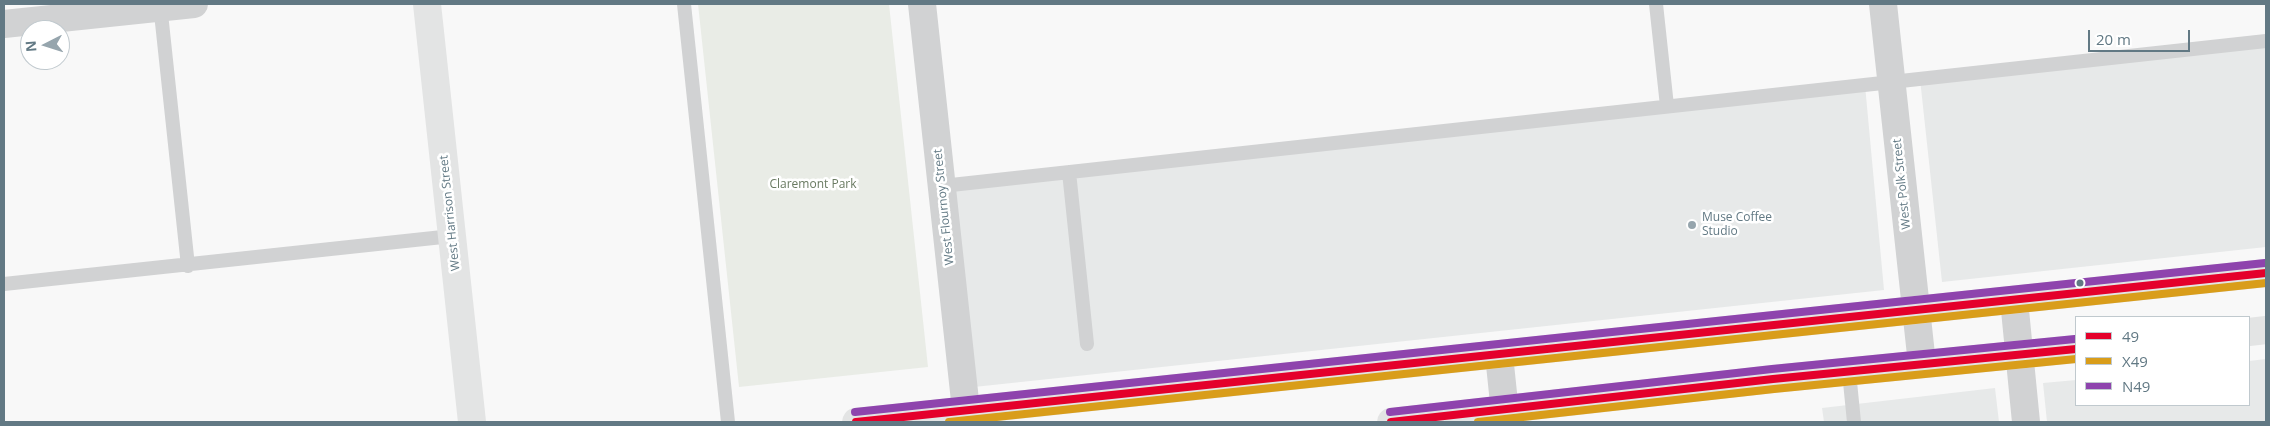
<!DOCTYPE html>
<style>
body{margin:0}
#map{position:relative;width:2270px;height:426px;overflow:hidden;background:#f8f8f8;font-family:"Open Sans",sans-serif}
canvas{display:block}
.frame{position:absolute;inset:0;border:5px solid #627984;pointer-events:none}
.legend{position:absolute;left:2075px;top:316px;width:175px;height:90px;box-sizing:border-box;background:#fff;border:1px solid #c0c9ce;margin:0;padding:6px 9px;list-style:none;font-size:15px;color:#627984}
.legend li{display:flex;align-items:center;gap:10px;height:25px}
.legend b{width:25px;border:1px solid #c0c9ce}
.north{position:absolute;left:20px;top:20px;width:50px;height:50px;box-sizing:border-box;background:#fff;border:1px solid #c0c9ce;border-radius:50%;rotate:265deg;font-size:14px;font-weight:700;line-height:20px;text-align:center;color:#627984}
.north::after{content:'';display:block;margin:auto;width:18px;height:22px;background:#96a5ad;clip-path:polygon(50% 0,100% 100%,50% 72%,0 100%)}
.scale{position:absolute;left:2088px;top:30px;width:102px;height:22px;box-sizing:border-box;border:2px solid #627984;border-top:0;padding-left:6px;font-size:15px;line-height:18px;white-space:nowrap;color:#627984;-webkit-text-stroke:4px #fff;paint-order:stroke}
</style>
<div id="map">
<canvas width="2270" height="426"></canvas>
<div class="frame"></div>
<ul class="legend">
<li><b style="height:6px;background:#e4002b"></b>49</li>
<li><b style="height:6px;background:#d99d1a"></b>X49</li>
<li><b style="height:6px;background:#8e44ad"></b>N49</li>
</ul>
<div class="north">N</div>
<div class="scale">20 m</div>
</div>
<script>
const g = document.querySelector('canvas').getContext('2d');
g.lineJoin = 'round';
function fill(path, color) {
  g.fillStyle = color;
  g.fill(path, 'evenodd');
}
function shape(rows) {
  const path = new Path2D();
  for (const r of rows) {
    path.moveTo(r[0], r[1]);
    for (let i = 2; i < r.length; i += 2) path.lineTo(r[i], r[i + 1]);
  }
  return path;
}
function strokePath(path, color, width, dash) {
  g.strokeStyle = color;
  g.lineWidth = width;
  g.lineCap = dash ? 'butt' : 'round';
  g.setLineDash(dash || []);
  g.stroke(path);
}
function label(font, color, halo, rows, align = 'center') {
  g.font = font + ' "Open Sans",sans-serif';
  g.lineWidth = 5;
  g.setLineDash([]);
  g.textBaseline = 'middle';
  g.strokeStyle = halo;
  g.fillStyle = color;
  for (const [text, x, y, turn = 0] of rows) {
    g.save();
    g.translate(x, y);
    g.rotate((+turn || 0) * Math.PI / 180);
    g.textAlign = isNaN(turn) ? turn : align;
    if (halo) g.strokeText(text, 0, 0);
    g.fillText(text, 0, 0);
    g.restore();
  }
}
fill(shape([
 [2266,41,2266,247,1942,282,1920,79],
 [1865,85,1884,290,974,387,955,185],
 [2266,359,2266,422,2047,422,2043,383,2076,380,2076,405,2249,405,2249,361],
 [1995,388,1999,422,1824,422,1822,408]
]), '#e7e9e9');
fill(shape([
 [698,4,889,4,928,367,739,387]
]), '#e9ece6');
strokePath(shape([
 [160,4,188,266],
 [684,4,728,422],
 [1656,4,1667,106],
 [1069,172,1087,344],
 [942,186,2266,41],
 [4,284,452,236],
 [1849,372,1854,422]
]), '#d1d2d3', 14);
strokePath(shape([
 [922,4,966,410],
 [1883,4,1922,364],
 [4,24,194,4],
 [2014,300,2026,422],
 [1499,355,1506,422]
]), '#d1d2d3', 28);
strokePath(shape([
 [427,4,472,422],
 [2249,332,2266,330],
 [856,422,2266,273],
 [1391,422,1773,379,2076,349]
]), '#e3e4e4', 28);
strokePath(shape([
 [856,422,2266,273],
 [1391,422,1773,379,2076,349]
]), '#e4002b', 8);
strokePath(shape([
 [949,422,2266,283],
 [1478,422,1774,389,2076,359]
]), '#d99d1a', 8);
strokePath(shape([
 [855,412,2265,263],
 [1390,412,1772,369,2075,339]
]), '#8e44ad', 8);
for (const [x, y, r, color] of [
 [1692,225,5,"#96a5ad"],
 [2080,283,4.5,"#627984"]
]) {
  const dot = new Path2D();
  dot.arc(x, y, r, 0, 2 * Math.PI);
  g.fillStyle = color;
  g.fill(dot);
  strokePath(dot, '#fff', 2);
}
label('12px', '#627984', '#fff', [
 ["West Polk Street",1902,184,-96],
 ["West Flournoy Street",944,207,-96],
 ["West Harrison Street",450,213,-96]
]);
label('12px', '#697a61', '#fff', [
 ["Claremont Park",813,185]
]);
label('12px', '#627984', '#fff', [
 ["Muse Coffee",1702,218],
 ["Studio",1702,232]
], 'left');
</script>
